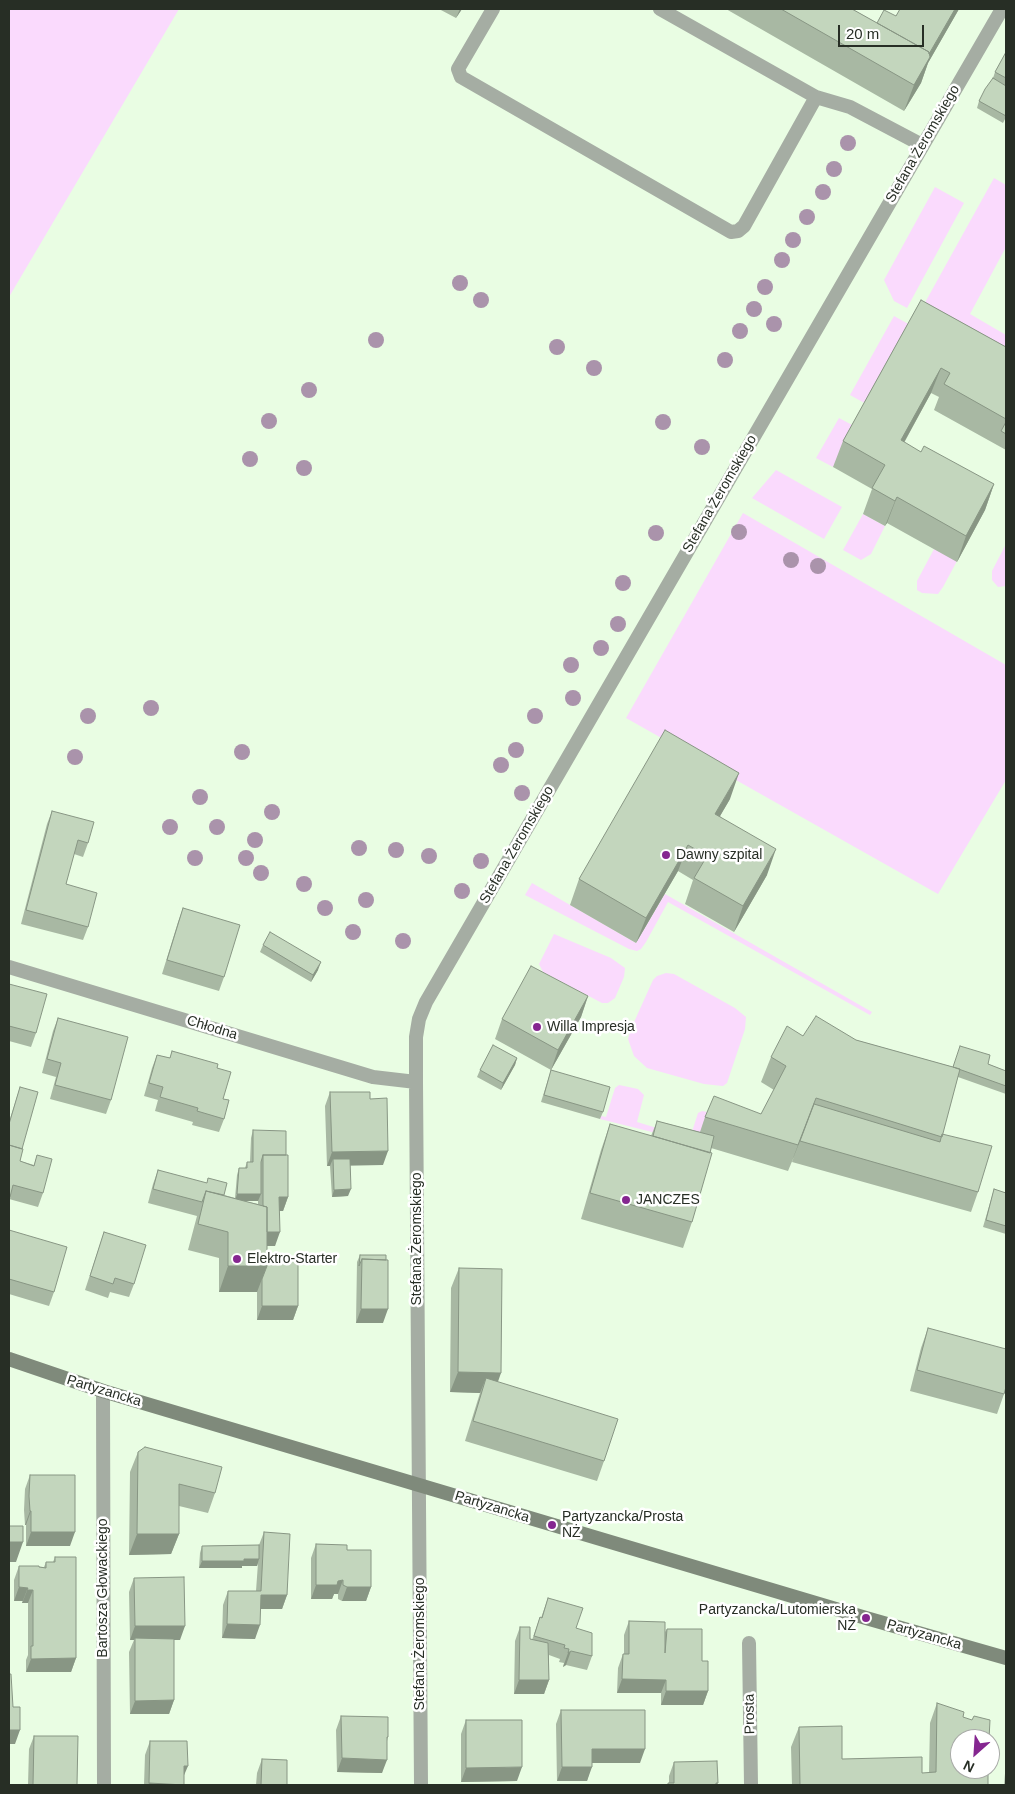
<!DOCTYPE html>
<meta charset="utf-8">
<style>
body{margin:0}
#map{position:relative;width:1015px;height:1794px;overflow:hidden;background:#e9fde3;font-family:Arial,sans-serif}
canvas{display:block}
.frame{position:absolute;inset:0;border:10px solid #272e25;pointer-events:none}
.north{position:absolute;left:950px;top:1729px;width:50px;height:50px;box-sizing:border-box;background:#fff;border:1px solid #a9aba8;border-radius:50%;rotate:206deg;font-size:14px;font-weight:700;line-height:20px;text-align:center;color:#272e25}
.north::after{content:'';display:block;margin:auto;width:18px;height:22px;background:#852690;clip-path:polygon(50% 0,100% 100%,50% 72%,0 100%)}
.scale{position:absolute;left:838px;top:25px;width:86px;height:22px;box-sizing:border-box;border:2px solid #272e25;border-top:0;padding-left:6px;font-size:15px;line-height:18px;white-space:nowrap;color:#272e25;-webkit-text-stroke:4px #fff;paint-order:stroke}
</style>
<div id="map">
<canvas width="1015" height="1794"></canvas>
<div class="frame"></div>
<div class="north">N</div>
<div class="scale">20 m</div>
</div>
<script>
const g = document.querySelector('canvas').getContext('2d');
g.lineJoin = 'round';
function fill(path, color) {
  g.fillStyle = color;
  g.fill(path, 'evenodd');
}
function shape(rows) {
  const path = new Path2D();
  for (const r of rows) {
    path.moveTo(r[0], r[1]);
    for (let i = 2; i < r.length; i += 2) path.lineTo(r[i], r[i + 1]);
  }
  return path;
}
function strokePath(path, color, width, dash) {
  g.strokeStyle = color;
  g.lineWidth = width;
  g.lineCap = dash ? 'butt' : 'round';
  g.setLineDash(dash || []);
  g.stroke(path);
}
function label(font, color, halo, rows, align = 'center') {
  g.font = font + ' Arial,sans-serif';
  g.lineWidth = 5;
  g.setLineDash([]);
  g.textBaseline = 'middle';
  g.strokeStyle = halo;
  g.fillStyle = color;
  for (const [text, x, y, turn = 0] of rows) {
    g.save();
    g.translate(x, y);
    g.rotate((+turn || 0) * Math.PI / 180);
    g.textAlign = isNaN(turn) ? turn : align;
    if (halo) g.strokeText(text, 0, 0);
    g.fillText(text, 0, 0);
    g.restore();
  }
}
fill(shape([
 [9,9,179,9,9,297],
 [994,178,1006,185,1006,247,970,314,1006,335,1006,378,868,405,850,395,894,316,912,326],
 [935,187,964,203,907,308,894,301,884,280],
 [839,418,856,427,833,467,816,458],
 [776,470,842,507,824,539,752,498],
 [743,513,1006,665,1006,780,938,894,626,718],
 [863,514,885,526,871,554,861,560,843,550],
 [1006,544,1006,586,998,587,992,580,992,571],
 [934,549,957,561,943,587,938,594,922,593,917,590,917,581],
 [532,883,636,943,665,894,872,1012,870,1015,668,902,646,942,641,949,637,951,629,949,525,895],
 [554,934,611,958,625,968,624,977,615,998,608,1003,602,1003,543,972,539,964],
 [666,973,674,974,735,1008,746,1017,745,1029,727,1083,723,1086,704,1084,647,1068,634,1056,628,1039,630,1031,653,980,657,976],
 [619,1085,638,1089,644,1095,637,1122,690,1138,698,1113,702,1111,719,1114,696,1143,600,1119,601,1116,606,1117,615,1088]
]), '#fadafd');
strokePath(shape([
 [493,9,458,69,461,77,731,232,738,231,744,226,816,97],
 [660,9,816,97,850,107,922,145]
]), '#a5ada3', 14);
strokePath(shape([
 [9,967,373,1077,416,1082],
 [103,1391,104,1785],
 [749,1643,751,1785],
 [421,1785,416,1082,416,1037,419,1019,426,1002,1002,9]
]), '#a5ada3', 14);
strokePath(shape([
 [9,1359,103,1391,866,1618,1006,1658]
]), '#7f8a7b', 14);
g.fillStyle = '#aa93ab';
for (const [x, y] of [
 [848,143],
 [834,169],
 [823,192],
 [807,217],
 [793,240],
 [782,260],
 [460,283],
 [765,287],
 [481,300],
 [754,309],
 [774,324],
 [740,331],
 [376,340],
 [557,347],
 [725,360],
 [594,368],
 [309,390],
 [269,421],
 [663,422],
 [702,447],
 [250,459],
 [304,468],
 [739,532],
 [656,533],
 [791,560],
 [818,566],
 [623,583],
 [618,624],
 [601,648],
 [571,665],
 [573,698],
 [151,708],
 [88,716],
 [535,716],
 [516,750],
 [242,752],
 [75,757],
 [501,765],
 [522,793],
 [200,797],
 [272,812],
 [170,827],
 [217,827],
 [255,840],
 [359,848],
 [396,850],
 [429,856],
 [195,858],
 [246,858],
 [481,861],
 [261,873],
 [304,884],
 [462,891],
 [366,900],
 [325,908],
 [353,932],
 [403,941]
]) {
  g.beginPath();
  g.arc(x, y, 8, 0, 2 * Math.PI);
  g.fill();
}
fill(shape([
 [439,9,462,9,456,18],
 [726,9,852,9,877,23,896,16,900,9,959,9,928,63,921,83,904,111],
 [1006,52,1006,117,1003,123,977,108,979,101,993,78,995,72],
 [921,300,1006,347,1006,450,934,410,939,397,931,393,904,443,921,452,994,484,985,510,957,562,887,523,885,526,863,514,872,489,833,467,843,441],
 [730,799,720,816,767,875,734,932,685,904,693,880,678,871,636,943,570,905,579,879],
 [52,811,88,843,83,857,74,854,66,884,88,927,83,940,21,924,47,824],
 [183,908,224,977,219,991,162,974,178,922],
 [263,945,318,970,311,982,260,952],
 [9,984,36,1033,31,1047,9,1041],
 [588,996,581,1017,551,1070,495,1039,502,1019],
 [58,1018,111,1100,106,1114,50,1099,56,1077,42,1073,53,1031],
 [803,1036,856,1040,953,1067,988,1064,1006,1071,1006,1094,958,1077,942,1134,978,1192,971,1212,792,1162,794,1156,788,1171,711,1148,692,1222,683,1248,581,1219,601,1150,610,1124,651,1136,657,1121,700,1132,705,1117,761,1114,774,1090,761,1082,771,1057],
 [172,1051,217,1068,223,1099,224,1119,219,1132,192,1125,193,1122,155,1111,158,1100,144,1096,152,1068,157,1055,170,1058],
 [517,1058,515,1065,501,1090,477,1077,480,1070],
 [551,1070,603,1112,600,1119,541,1102],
 [20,1087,22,1149,20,1161,34,1165,37,1155,43,1193,38,1207,9,1199,9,1200,9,1122],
 [330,1092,370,1099,383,1165,350,1165,348,1196,332,1197,330,1166,327,1166,325,1106],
 [253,1130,286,1155,288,1197,283,1211,279,1211,275,1246,267,1246,267,1260,298,1306,293,1320,257,1320,257,1292,219,1292,219,1258,188,1250,197,1216,148,1203,153,1184,158,1170,224,1195,235,1198,237,1175,239,1168,245,1168,247,1162,250,1162,251,1138],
 [244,1201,258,1201,258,1204],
 [994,1189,1006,1193,1006,1234,983,1227],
 [9,1230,54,1292,49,1306,9,1294],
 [104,1232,134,1284,129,1297,110,1292,108,1298,85,1290],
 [360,1255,383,1323,356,1323,357,1262],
 [459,1268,498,1382,604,1461,597,1481,465,1441,480,1393,450,1392,451,1288],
 [928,1328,1004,1394,997,1414,910,1391,921,1348],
 [138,1452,215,1493,208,1513,179,1506,179,1534,171,1554,129,1555,130,1472],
 [30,1475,70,1546,26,1546,26,1525,25,1525,24,1510,25,1489],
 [264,1532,287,1595,282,1609,260,1609,255,1639,222,1638,223,1605,228,1591,256,1591,258,1563,257,1566,242,1566,242,1568,199,1568,200,1553,202,1546,259,1545],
 [316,1544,347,1550,371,1587,366,1601,342,1601,338,1599,338,1594,334,1594,332,1599,311,1599,311,1558],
 [55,1557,76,1658,71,1672,26,1672,26,1660,28,1655,28,1603,22,1603,23,1601,14,1601,14,1580,19,1566,44,1567,46,1562,53,1562],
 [134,1578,180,1640,174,1640,174,1700,169,1714,130,1714,129,1652,134,1640,130,1640,129,1592],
 [548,1598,576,1628,592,1656,587,1670,566,1665,563,1667,564,1663,559,1662,560,1659,549,1655,549,1680,544,1694,514,1694,515,1641,520,1627,530,1639,532,1640,540,1617,541,1618],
 [629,1621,665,1632,667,1629,702,1661,708,1691,703,1705,661,1705,661,1693,617,1693,618,1668,623,1654,624,1654,624,1635],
 [937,1703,963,1717,988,1785,792,1785,791,1747,799,1727,842,1759,922,1773,929,1773,930,1723],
 [561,1710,640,1763,592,1763,587,1781,557,1781,556,1724],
 [341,1716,388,1737,387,1741,382,1773,337,1772,336,1730],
 [466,1720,517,1781,461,1782,461,1734],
 [34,1736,77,1785,28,1785,29,1749],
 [150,1741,184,1785,144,1785,145,1755],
 [262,1759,287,1785,256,1785,257,1773],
 [1006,1761,1006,1785,1004,1785,1006,1762],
 [674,1762,718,1783,717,1785,668,1785,669,1783,669,1776]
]), '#a8b8a3');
fill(shape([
 [460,9,462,9,456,18],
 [955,9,959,9,928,63,921,83,904,111,914,85,927,58],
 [941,368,931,393,891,466,901,440],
 [994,484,985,510,957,562,966,536],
 [897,497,887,523,885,526,895,501],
 [739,773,730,799,706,840,715,814],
 [688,845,678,871,636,943,646,918],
 [776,849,767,875,734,932,743,906],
 [321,962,318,970,311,982,313,975],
 [588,996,581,1017,551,1070,558,1050],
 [517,1058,515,1065,501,1090,503,1083],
 [800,1141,788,1171,798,1145],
 [388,1151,383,1165,333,1166,333,1159,330,1166,327,1166,332,1152],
 [351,1189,348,1196,332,1197,334,1190],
 [237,1194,261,1194,258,1201,235,1201],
 [279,1197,288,1197,283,1211,274,1211],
 [263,1232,280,1232,275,1246,258,1246],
 [228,1266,267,1266,257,1292,219,1292],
 [262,1306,298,1306,293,1320,257,1320],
 [361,1309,388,1309,383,1323,356,1323],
 [458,1372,501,1373,494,1393,486,1378,480,1393,450,1392],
 [30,1511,31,1511,26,1525,25,1525],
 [31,1532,75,1532,70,1546,26,1546],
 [137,1534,179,1534,171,1554,129,1555],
 [9,1542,23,1542,16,1562,9,1562],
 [244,1559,259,1559,257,1566,242,1566,242,1568,199,1568,202,1561],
 [343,1580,338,1594,334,1594,332,1599,311,1599,316,1585,338,1581],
 [19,1587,28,1588,23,1601,14,1601],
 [347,1587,371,1587,366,1601,342,1601],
 [27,1590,33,1590,28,1603,22,1603],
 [261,1595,287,1595,282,1609,256,1609],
 [227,1624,260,1625,255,1639,222,1638],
 [135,1626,185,1626,180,1640,135,1640,135,1638,134,1640,130,1640],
 [571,1651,566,1665,563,1667,568,1653],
 [76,1658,71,1672,26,1672,31,1659],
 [622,1679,666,1680,661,1693,617,1693],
 [519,1680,549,1680,544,1694,514,1694],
 [666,1691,708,1691,703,1705,661,1705],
 [174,1700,169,1714,130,1714,135,1701],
 [9,1730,20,1730,15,1744,9,1744],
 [592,1749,645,1749,640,1763,587,1763],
 [342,1758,387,1760,382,1773,337,1772],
 [184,1766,188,1766,182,1780],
 [522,1767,517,1781,461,1782,466,1768],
 [562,1767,592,1767,587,1781,557,1781],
 [149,1783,184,1785,148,1785]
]), '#889684');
const building = shape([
 [781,9,852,9,929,52,930,57,914,85,781,9],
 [900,9,955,9,929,54,929,52,877,23,884,10,896,16,900,9],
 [1006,52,1006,78,995,72,1006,52],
 [993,78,1006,86,1006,116,979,101,985,89,993,78],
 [921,300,1006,347,1006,419,944,384,950,373,941,368,901,440,921,452,924,446,994,484,966,536,897,497,895,501,872,488,885,465,843,441,921,300],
 [1006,422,1006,434,1001,431,1006,422],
 [665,730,739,773,715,814,776,849,743,906,694,878,707,856,688,845,646,918,579,879,665,730],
 [52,811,94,822,88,843,78,840,66,884,97,893,88,927,26,910,52,811],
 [183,908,240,925,224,977,167,960,183,908],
 [270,932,321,962,313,975,263,945,270,932],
 [531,966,588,996,558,1050,502,1019,531,966],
 [9,984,47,994,36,1033,9,1026,9,984],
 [816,1016,856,1040,960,1069,942,1137,816,1098,798,1145,705,1117,714,1096,761,1114,786,1066,771,1057,787,1026,803,1036,816,1016],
 [58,1018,128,1037,111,1100,55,1085,61,1063,47,1059,58,1018],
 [493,1045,517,1058,503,1083,480,1070,493,1045],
 [960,1046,990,1055,988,1064,1006,1071,1006,1086,953,1067,960,1046],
 [172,1051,218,1064,217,1068,231,1072,223,1099,229,1100,224,1119,197,1111,198,1108,160,1097,163,1087,149,1083,157,1055,170,1058,172,1051],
 [551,1070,610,1087,603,1112,544,1095,551,1070],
 [20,1087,38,1092,22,1149,9,1145,9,1124,20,1087],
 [330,1092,370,1092,370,1099,387,1098,388,1151,332,1152,330,1092],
 [814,1104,940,1142,942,1134,992,1146,978,1192,800,1141,814,1104],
 [657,1121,714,1136,710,1153,653,1136,657,1121],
 [610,1124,712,1153,692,1222,590,1193,610,1124],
 [253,1130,286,1131,286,1155,263,1155,261,1162,261,1194,237,1194,239,1168,247,1168,247,1162,253,1162,253,1130],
 [9,1145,23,1149,20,1161,34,1166,37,1155,52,1159,43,1193,13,1185,10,1197,9,1197,9,1145],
 [263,1155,288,1155,288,1197,279,1197,280,1232,267,1232,267,1207,263,1206,263,1155],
 [333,1159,350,1159,351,1189,334,1190,333,1159],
 [158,1170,207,1183,208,1178,227,1183,224,1195,206,1191,202,1202,153,1189,158,1170],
 [994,1189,1006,1193,1006,1226,986,1220,994,1189],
 [206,1191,267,1207,267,1266,228,1266,228,1232,198,1224,206,1191],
 [9,1230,67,1247,54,1292,9,1279,9,1230],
 [104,1232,146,1245,134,1284,115,1278,113,1284,90,1276,104,1232],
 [360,1255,386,1255,386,1260,362,1259,359,1266,360,1255],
 [362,1259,388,1260,388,1309,361,1309,362,1259],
 [267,1260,298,1260,298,1306,262,1306,262,1279,267,1266,267,1260],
 [459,1268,502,1269,501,1373,458,1372,459,1268],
 [928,1328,1006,1349,1006,1387,1004,1394,917,1370,928,1328],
 [486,1378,618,1419,604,1461,473,1421,486,1378],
 [145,1447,222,1467,215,1493,179,1484,179,1534,137,1534,138,1452,145,1447],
 [30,1475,75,1475,75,1532,31,1532,31,1511,30,1511,29,1496,30,1475],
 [9,1526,23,1526,23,1542,9,1542,9,1526],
 [264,1532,290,1534,287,1595,261,1595,260,1625,227,1624,228,1591,261,1591,264,1532],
 [316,1544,347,1545,347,1550,371,1550,371,1587,347,1587,343,1585,343,1580,338,1581,337,1585,316,1585,316,1544],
 [259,1545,259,1559,244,1559,244,1561,202,1561,202,1546,259,1545],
 [55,1557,76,1557,76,1658,31,1659,31,1646,33,1646,33,1590,27,1590,28,1588,19,1587,19,1566,39,1566,39,1567,46,1568,46,1562,55,1562,55,1557],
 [184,1577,185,1626,135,1626,134,1578,184,1577],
 [548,1598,583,1608,576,1628,592,1633,592,1656,571,1651,568,1653,569,1649,564,1648,565,1645,534,1636,540,1617,542,1618,548,1598],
 [629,1621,665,1622,665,1653,667,1629,702,1629,702,1661,708,1661,708,1691,666,1691,666,1680,622,1679,623,1654,629,1654,629,1621],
 [520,1627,530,1627,530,1639,548,1643,549,1680,519,1680,520,1627],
 [135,1638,174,1639,174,1700,135,1701,135,1638],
 [9,1674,11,1674,13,1707,20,1707,20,1730,9,1730,9,1674],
 [937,1703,964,1712,963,1717,972,1720,974,1716,990,1720,989,1739,960,1739,960,1769,988,1769,988,1785,800,1785,799,1727,842,1726,842,1759,922,1757,922,1773,936,1772,937,1703],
 [561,1710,645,1710,645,1749,592,1749,592,1767,562,1767,561,1710],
 [341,1716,388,1717,388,1737,387,1737,387,1760,342,1758,341,1716],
 [466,1720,522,1720,522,1767,466,1768,466,1720],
 [34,1736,78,1736,77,1785,33,1785,34,1736],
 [150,1741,187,1741,188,1766,184,1766,184,1785,149,1783,150,1741],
 [262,1759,287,1760,287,1785,261,1785,262,1759],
 [717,1761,718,1783,716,1783,716,1785,668,1785,668,1783,674,1783,674,1762,717,1761]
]);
fill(building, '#c3d6bd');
strokePath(building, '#889684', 1);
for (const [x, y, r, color] of [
 [666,855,5,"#852690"],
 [537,1027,5,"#852690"],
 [626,1200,5,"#852690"],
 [237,1259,5,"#852690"],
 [552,1525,5,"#852690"],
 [866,1618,5,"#852690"]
]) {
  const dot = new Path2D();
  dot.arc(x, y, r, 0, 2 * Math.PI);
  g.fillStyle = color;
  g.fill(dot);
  strokePath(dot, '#fff', 2);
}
label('14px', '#272e25', '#fff', [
 ["Stefana Żeromskiego",923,144,-60],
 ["Stefana Żeromskiego",720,494,-60],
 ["Stefana Żeromskiego",517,845,-60],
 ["Chłodna",212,1028,17],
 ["Stefana Żeromskiego",417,1239,-90],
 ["Partyzancka",104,1391,17],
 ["Partyzancka",492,1507,17],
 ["Bartosza Głowackiego",103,1588,-90],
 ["Partyzancka",924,1635,16],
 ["Stefana Żeromskiego",420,1644,-90],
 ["Prosta",750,1714,-91]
]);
label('14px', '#272e25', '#fff', [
 ["Dawny szpital",676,855],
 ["Willa Impresja",547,1027],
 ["JANCZES",636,1200],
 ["Elektro-Starter",247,1259],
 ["Partyzancka/Prosta",562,1517],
 ["NŻ",562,1533],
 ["Partyzancka/Lutomierska",856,1610,"right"],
 ["NŻ",856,1626,"right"]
], 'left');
</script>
